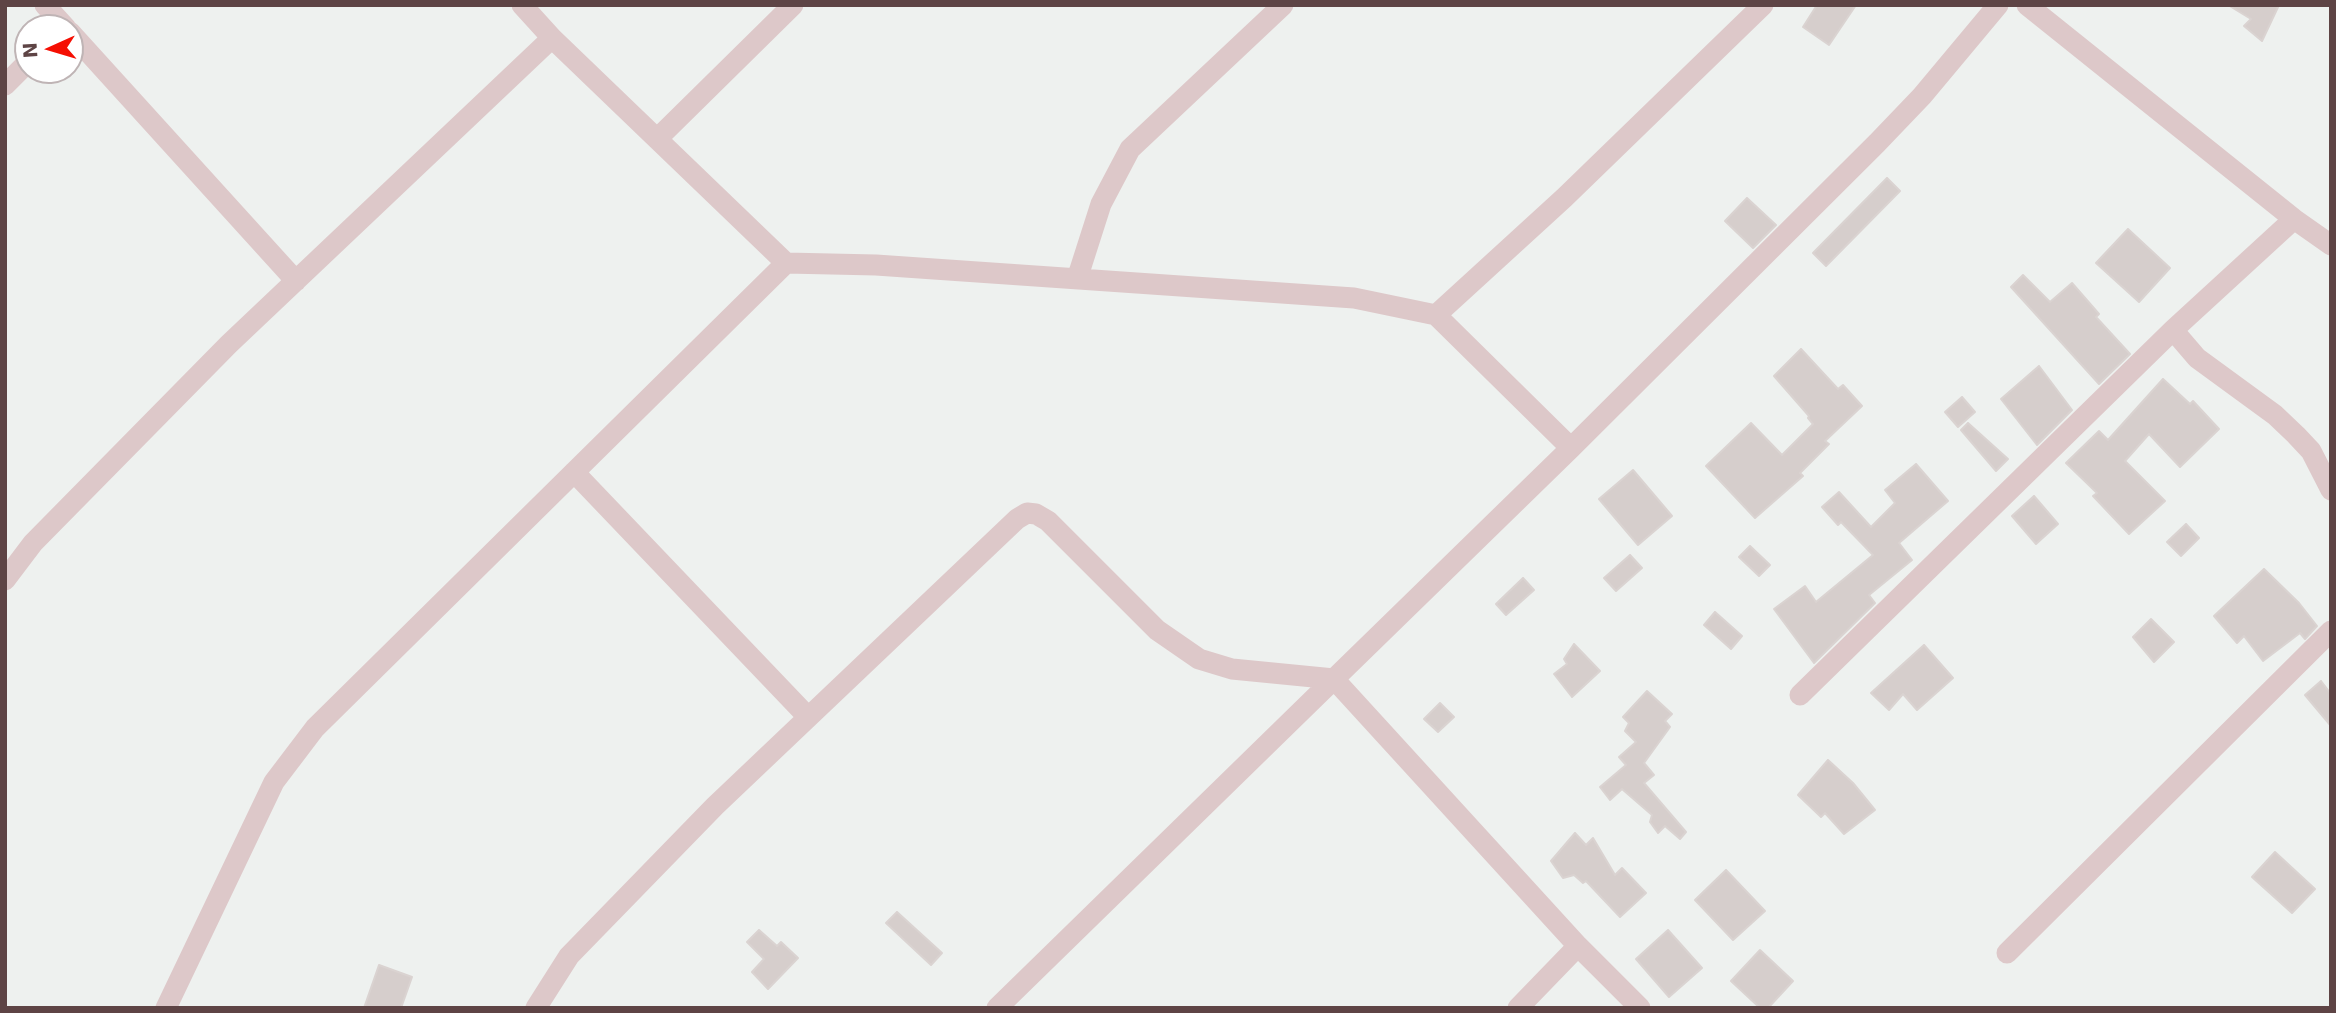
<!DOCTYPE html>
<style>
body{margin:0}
#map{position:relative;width:2336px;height:1013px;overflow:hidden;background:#eef1ef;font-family:"DejaVu Sans",sans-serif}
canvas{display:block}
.frame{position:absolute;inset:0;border:7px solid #5e4445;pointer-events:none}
.north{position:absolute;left:14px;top:14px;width:70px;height:70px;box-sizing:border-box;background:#fff;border:2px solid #bfb4b5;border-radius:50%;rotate:266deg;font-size:19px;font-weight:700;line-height:28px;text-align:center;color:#5e4445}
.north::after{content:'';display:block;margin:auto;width:24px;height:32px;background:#f50f03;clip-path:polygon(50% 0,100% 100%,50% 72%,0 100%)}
</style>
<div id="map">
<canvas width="2336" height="1013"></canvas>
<div class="frame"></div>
<div class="north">N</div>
</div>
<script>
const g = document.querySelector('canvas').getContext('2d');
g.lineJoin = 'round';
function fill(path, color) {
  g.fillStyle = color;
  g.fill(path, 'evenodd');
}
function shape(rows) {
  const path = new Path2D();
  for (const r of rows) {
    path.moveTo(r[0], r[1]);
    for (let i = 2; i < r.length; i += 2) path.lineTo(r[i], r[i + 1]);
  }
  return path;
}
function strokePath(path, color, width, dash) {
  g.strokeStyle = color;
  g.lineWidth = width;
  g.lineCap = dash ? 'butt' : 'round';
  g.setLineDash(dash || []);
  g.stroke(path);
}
const building = shape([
 [1817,5,1856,5,1829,45,1803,27,1817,5],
 [2228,5,2279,5,2262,41,2244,26,2251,19,2228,5],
 [1887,178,1900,191,1826,266,1813,253,1887,178],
 [1747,198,1776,225,1753,248,1725,221,1747,198],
 [2128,229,2170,268,2139,302,2096,263,2128,229],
 [2023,275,2050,302,2072,283,2099,314,2096,317,2130,354,2099,384,2011,287,2023,275],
 [1801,349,1838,389,1843,385,1862,406,1825,441,1829,444,1800,473,1803,476,1755,518,1706,466,1751,423,1782,455,1813,424,1808,418,1809,416,1774,376,1801,349],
 [2039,366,2072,410,2037,445,2001,399,2039,366],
 [2163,379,2190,404,2193,401,2219,429,2180,467,2149,434,2125,461,2165,501,2129,534,2093,496,2097,493,2066,463,2099,431,2108,440,2163,379],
 [1962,397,1975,412,1958,427,1945,412,1962,397],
 [1968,423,2008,459,1996,471,1961,430,1968,423],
 [1916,464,1948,501,1899,543,1912,560,1869,595,1875,603,1814,663,1774,609,1805,586,1816,602,1873,555,1841,522,1838,525,1822,507,1839,492,1871,527,1895,503,1885,490,1916,464],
 [1633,470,1672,516,1638,545,1599,499,1633,470],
 [2034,496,2058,524,2036,544,2012,516,2034,496],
 [2186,524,2199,538,2181,556,2167,542,2186,524],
 [1750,546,1770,565,1759,576,1739,557,1750,546],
 [1630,555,1642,568,1616,591,1604,578,1630,555],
 [2264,569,2299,603,2317,626,2305,639,2300,633,2263,661,2244,636,2237,643,2214,616,2264,569],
 [1523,578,1534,590,1506,615,1496,604,1523,578],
 [1715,612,1742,636,1731,649,1704,625,1715,612],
 [2151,619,2174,642,2154,662,2133,637,2151,619],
 [1574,644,1600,671,1572,697,1554,674,1567,664,1564,659,1574,644],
 [1924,645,1953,678,1917,710,1903,694,1889,710,1871,693,1924,645],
 [2321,681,2331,694,2331,726,2305,695,2321,681],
 [1647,691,1672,714,1665,721,1670,727,1644,763,1654,775,1644,783,1686,832,1680,839,1665,826,1658,833,1650,822,1652,815,1622,789,1610,800,1600,787,1626,765,1619,757,1636,742,1625,731,1629,723,1623,717,1647,691],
 [1440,703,1454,717,1438,732,1424,719,1440,703],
 [1828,760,1853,783,1875,810,1844,834,1825,813,1821,817,1798,795,1828,760],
 [1575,833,1586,845,1593,838,1615,875,1622,868,1646,893,1620,917,1586,881,1583,883,1574,875,1563,878,1551,861,1575,833],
 [2275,852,2315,889,2292,913,2252,877,2275,852],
 [1726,870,1765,911,1733,940,1695,900,1726,870],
 [897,912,942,953,931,965,886,923,897,912],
 [759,930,777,946,781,942,798,958,768,989,752,972,764,959,747,942,759,930],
 [1668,930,1702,968,1669,997,1636,959,1668,930],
 [1760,950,1793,981,1768,1008,1760,1008,1731,981,1760,950],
 [379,965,412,977,401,1008,364,1008,379,965]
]);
fill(building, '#d6cecc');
strokePath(building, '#dad3d1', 2);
strokePath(shape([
 [45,5,66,28],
 [522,5,552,38,786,263,876,265,1354,298,1436,315,1571,448],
 [2027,5,2294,219,2331,245],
 [70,32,296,281],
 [5,85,28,62],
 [657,139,793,5],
 [2294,219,2173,330,2197,358,2275,415,2296,435,2311,451,2331,490],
 [1077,279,1101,204,1130,149,1283,5],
 [1436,315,1564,198,1763,5],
 [574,472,808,717],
 [5,580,33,543,229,344,552,38],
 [1800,695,2173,330],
 [2007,953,2331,631],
 [166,1008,274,782,315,728,786,263],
 [536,1008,569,956,715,806,1017,519,1027,513,1036,514,1048,521,1157,630,1199,659,1232,669,1334,679],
 [997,1008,1334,679],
 [1518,1008,1578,946],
 [1640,1008,1578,946,1334,679,1571,448,1877,143,1922,96,1998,5]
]), '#ddc8c9', 21);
</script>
